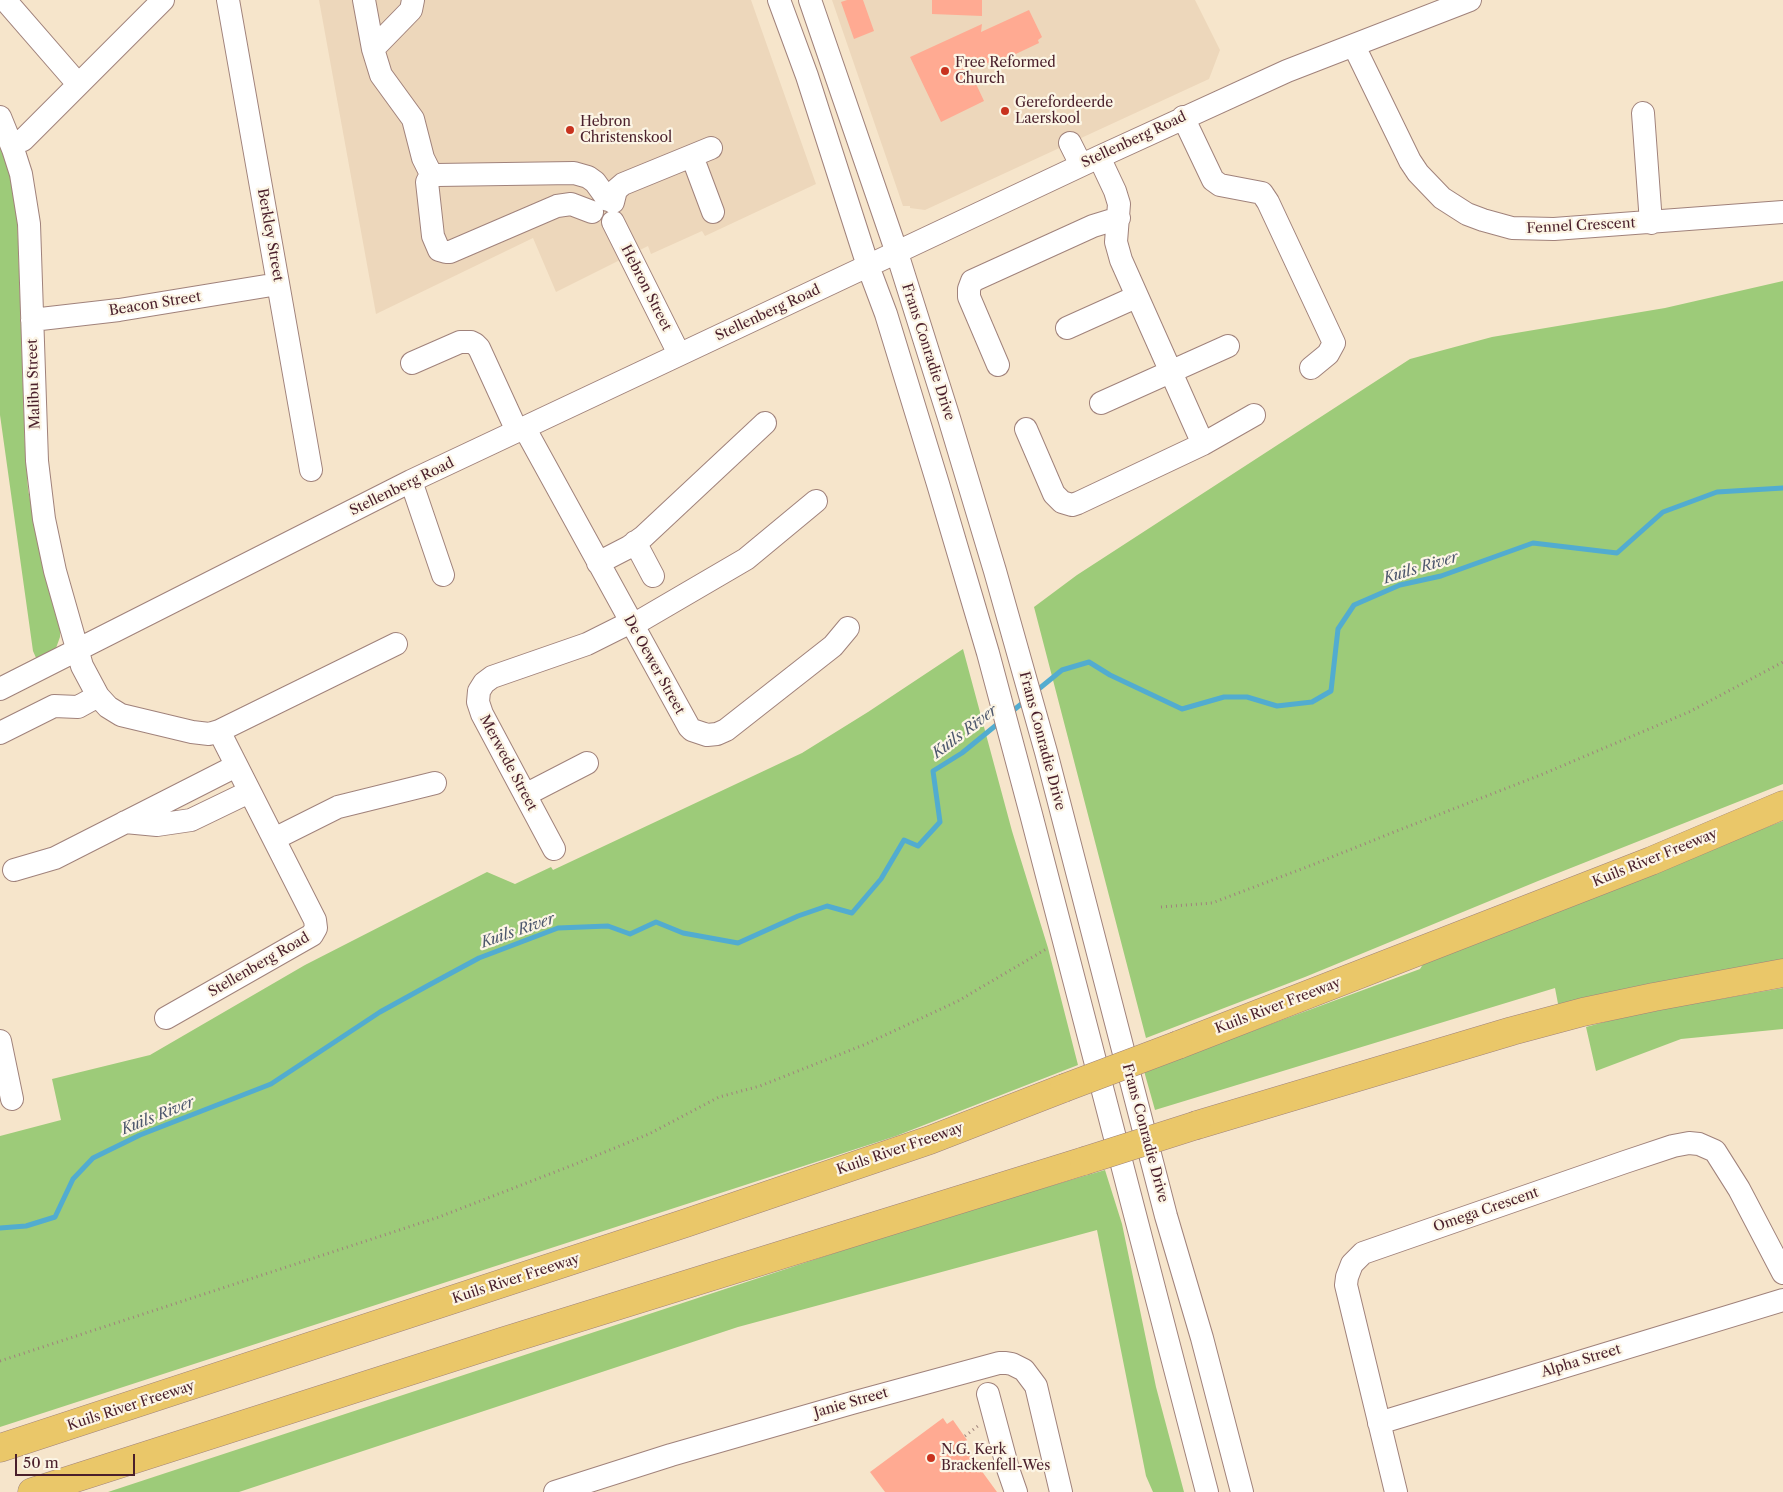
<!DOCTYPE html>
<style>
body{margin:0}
#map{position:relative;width:1783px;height:1492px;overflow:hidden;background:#f6e5cb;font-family:"Libre Caslon Text",serif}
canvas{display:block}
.scale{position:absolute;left:15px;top:1454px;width:120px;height:22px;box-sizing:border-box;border:2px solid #4a1f2b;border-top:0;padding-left:6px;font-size:15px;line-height:18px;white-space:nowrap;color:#4a1f2b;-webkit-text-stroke:4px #fcf5e5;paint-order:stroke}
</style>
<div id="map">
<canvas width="1783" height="1492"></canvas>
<div class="scale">50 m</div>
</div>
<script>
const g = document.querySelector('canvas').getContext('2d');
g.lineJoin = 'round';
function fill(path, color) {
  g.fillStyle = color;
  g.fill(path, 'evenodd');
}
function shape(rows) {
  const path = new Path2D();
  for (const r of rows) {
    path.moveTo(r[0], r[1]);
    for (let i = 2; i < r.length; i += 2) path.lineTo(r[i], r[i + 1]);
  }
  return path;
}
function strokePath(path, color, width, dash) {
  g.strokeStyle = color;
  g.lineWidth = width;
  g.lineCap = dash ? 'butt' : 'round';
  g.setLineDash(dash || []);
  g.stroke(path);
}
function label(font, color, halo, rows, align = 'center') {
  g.font = font + ' "Libre Caslon Text",serif';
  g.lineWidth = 4.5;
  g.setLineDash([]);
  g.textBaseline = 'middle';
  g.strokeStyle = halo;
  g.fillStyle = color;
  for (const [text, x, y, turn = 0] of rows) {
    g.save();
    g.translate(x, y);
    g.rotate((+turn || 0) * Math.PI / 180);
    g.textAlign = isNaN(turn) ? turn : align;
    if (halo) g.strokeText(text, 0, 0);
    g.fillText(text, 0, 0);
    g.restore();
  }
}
fill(shape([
 [319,0,751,0,816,184,705,236,702,231,651,254,648,246,556,292,533,238,376,314],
 [832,0,1195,0,1220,50,1209,79,925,210,910,208,910,206,903,206]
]), '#edd7bb');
fill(shape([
 [0,143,8,166,17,212,25,447,28,489,43,569,60,630,60,637,56,648,52,652,37,660,33,651,0,415],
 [1783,281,1783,784,1538,881,1305,977,1146,1038,1034,607,1077,575,1410,359,1492,337,1665,308],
 [963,649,1012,831,1048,948,1078,1065,896,1136,0,1427,0,1136,61,1120,52,1079,150,1055,305,965,487,872,515,884,551,867,553,870,802,753,868,712],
 [1783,821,1783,965,1559,1009,1555,988,1155,1110,1144,1071,1420,969,1427,958],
 [1783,988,1783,1029,1681,1039,1596,1071,1586,1027,1619,1018,1680,1006],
 [1105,1170,1122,1224,1156,1387,1184,1492,1153,1492,1146,1476,1097,1230,738,1327,239,1492,108,1492,941,1218]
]), '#9dcb79');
strokePath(shape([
 [1035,692,1062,670,1089,662,1110,675,1182,709,1224,697,1247,697,1277,706,1312,702,1331,691,1338,629,1354,605,1400,585,1441,576,1533,543,1617,553,1663,512,1717,492,1783,488],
 [1010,713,1025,701],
 [0,1228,26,1226,55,1217,73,1179,93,1158,140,1135,271,1084,380,1012,429,985,479,958,558,928,608,926,630,934,656,922,683,933,738,943,798,916,827,906,852,913,881,879,904,840,918,846,940,822,933,771,962,753,1000,722]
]), '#52acd0', 5);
fill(shape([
 [847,0,863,0,874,31,854,39,841,2],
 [932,0,982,0,982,16,932,14],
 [1029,10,1042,37,1038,40,1039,43,1001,61,999,58,970,71,984,101,941,122,910,57,982,24,981,32],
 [943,1418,947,1424,953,1420,967,1440,962,1444,997,1492,885,1492,870,1472]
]), '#ffaa92');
const minor = shape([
 [5,0,78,84],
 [228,0,311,470],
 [364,0,373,49,381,75,413,119,423,158,432,176],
 [779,0,807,76,868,266,886,314,938,484,988,653,1031,814,1207,1492],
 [810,0,897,253,949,418,995,571,1046,752,1166,1216,1202,1338,1242,1492],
 [1354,46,1410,161,1418,173,1442,198,1467,214,1483,220,1512,228,1554,229,1783,212],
 [373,49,411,10,413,0],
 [1643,113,1651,223],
 [0,117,13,149,21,174,29,224,37,461,44,519,55,571,82,666,98,696,108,707,121,715,192,732,209,734,219,731,396,644],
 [1183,117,1213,180,1220,185,1262,193,1268,202,1334,343,1328,354,1311,368],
 [1070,143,1081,165],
 [11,144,23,140,163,0],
 [692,156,713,212],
 [1099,157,1115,191,1119,204,1116,242,1121,260,1203,444],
 [613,202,616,190,623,184,711,148],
 [592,212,571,204,557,206,450,252,446,252,439,250,433,236,427,182,429,178,437,175,574,173,588,177,595,182,608,200],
 [613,222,679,354],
 [32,320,119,310,278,284],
 [1067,328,1136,297],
 [412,363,460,342,471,342,475,344,479,348,517,431],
 [998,365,969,297,969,289,972,281,1093,226,1119,218],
 [1101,403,1228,346],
 [524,427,689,727,692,730,707,735,717,734,726,730,833,646,848,628],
 [1026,429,1054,494,1062,502,1072,505,1078,503,1203,444,1254,415],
 [411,481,443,575],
 [635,542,653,576],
 [598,563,629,547,643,537,765,423],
 [633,625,746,559,816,501],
 [0,689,411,481,1099,157,1287,71,1470,0],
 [0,733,54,706,78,707,98,696],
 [525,795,587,763],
 [125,822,157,825,191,820,249,792],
 [274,839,338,807,435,783],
 [554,849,482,714,478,702,479,691,484,683,492,677,587,644,631,622],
 [14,870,55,858,236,766],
 [166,1018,312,935,316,928,315,920,219,731],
 [0,1041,12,1099],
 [988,1394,1008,1469,1016,1492],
 [1379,1423,1783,1300],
 [555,1492,671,1455,852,1403,999,1363,1006,1363,1012,1364,1024,1370,1036,1386,1061,1492],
 [1396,1492,1346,1285,1347,1277,1352,1264,1363,1253,1625,1162,1673,1146,1689,1143,1699,1144,1715,1151,1739,1189,1783,1273]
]);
const highway = shape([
 [1178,1045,1651,861,1783,805],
 [1197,1125,1512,1031,1583,1012,1654,997,1783,973],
 [0,1448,686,1223,930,1140,1064,1088],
 [32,1492,504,1341,1084,1161]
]);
strokePath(minor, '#a0827b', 24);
strokePath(highway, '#a0827b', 29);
strokePath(shape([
 [1161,907,1212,903,1312,865,1394,832,1543,774,1689,712,1783,662],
 [0,1361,439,1217,573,1165,649,1134,719,1097,760,1086,866,1044,958,1001,1048,948],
 [965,1436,978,1426]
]), '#a0827b', 3, [1, 4]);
strokePath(minor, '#fff', 22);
strokePath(highway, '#eac769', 28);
const highwayBridge = shape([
 [1064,1088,1178,1045],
 [1084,1161,1197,1125]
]);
strokePath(highwayBridge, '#a0827b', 29, []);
strokePath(highwayBridge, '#eac769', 28);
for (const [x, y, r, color] of [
 [945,71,5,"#c8321e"],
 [1005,111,5,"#c8321e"],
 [570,130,5,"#c8321e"],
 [931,1458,5,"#c8321e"]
]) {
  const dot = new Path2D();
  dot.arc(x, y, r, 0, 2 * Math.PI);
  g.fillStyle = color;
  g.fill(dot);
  strokePath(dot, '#fcf5e5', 2);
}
label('14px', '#4a1f2b', '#fcf5e5', [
 ["Free Reformed",955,63],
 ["Church",955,79],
 ["Gerefordeerde",1015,103],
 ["Laerskool",1015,119],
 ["Hebron",580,122],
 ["Christenskool",580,138],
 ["N.G. Kerk",941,1450],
 ["Brackenfell-Wes",941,1466]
], 'left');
label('14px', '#4a1f2b', '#fcf5e5', [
 ["Stellenberg Road",1134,140,-25],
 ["Fennel Crescent",1581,226,-3],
 ["Berkley Street",270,235,80],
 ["Hebron Street",646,288,63],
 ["Beacon Street",155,304,-9],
 ["Stellenberg Road",768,313,-25],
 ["Frans Conradie Drive",928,352,72],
 ["Malibu Street",34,384,-92],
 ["Stellenberg Road",402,487,-26],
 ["De Oewer Street",654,665,61],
 ["Frans Conradie Drive",1042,741,75],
 ["Merwede Street",508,763,62],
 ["Kuils River Freeway",1655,858,-22],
 ["Stellenberg Road",259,965,-30],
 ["Kuils River Freeway",1278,1006,-21],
 ["Frans Conradie Drive",1145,1133,75],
 ["Kuils River Freeway",900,1149,-19],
 ["Omega Crescent",1486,1210,-19],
 ["Kuils River Freeway",516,1279,-18],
 ["Alpha Street",1581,1361,-17],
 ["Janie Street",851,1403,-16],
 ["Kuils River Freeway",131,1406,-18]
]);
label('italic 15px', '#4d576d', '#fcf5e5', [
 ["Kuils River",1421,568,-17],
 ["Kuils River",965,732,-37],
 ["Kuils River",518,931,-19],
 ["Kuils River",158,1116,-22]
]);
</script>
